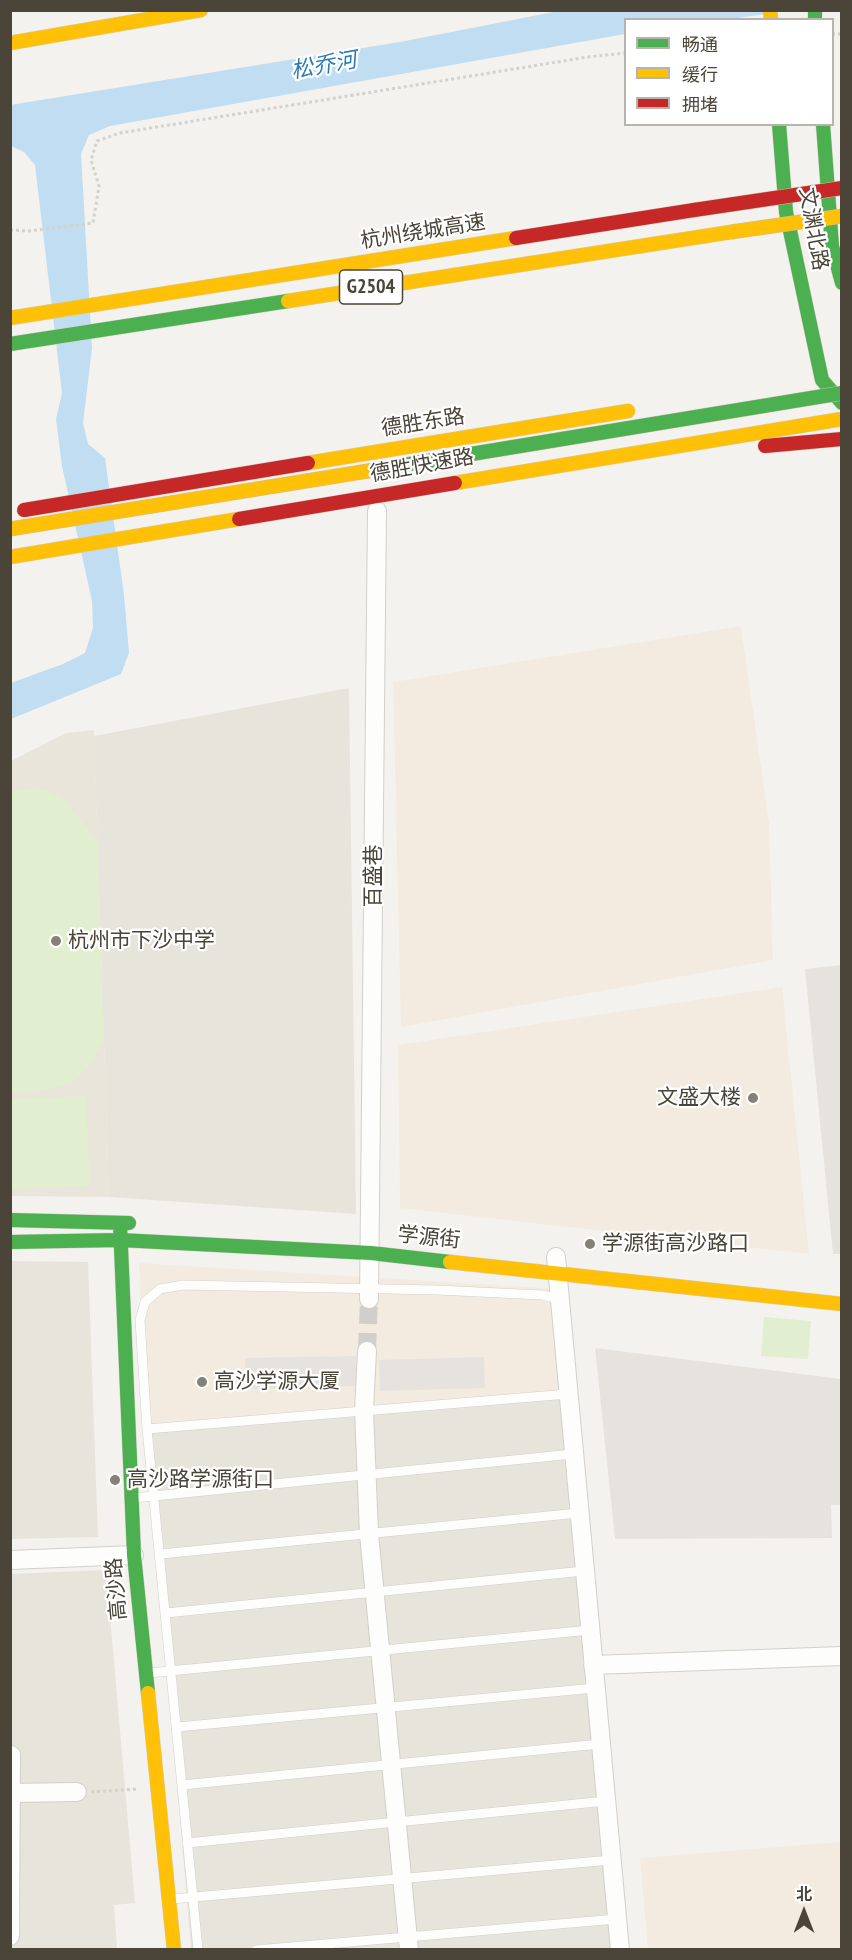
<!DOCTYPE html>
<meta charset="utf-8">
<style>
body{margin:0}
#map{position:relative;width:852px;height:1960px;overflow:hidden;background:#f4f2ee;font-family:"PT Sans Narrow","Noto Sans SC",sans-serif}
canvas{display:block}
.frame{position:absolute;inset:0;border:12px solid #4b4439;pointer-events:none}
.legend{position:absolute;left:624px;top:18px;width:210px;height:108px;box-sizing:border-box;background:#fff;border:2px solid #b7b4b0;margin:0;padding:8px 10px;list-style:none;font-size:18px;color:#4b4439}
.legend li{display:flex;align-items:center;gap:12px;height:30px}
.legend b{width:30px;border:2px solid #b7b4b0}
.north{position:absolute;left:774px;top:1882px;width:60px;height:60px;-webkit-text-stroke:4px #fff;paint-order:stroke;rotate:0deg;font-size:16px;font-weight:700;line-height:24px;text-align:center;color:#4b4439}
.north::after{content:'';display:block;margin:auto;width:21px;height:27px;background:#4b4439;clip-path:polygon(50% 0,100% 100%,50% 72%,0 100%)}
</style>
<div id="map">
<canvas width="852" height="1960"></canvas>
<div class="frame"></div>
<ul class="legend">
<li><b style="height:8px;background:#4caf50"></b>畅通</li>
<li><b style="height:8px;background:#ffc107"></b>缓行</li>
<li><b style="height:8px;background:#c62828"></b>拥堵</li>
</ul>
<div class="north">北</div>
</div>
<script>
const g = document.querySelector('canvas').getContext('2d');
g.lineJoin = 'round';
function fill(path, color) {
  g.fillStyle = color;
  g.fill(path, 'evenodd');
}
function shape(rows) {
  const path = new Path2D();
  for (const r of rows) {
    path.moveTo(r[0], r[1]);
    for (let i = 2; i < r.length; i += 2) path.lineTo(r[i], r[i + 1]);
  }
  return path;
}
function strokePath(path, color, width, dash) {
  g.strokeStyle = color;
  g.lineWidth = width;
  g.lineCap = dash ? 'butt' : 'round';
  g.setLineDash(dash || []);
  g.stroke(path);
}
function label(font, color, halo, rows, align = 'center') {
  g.font = font + ' "PT Sans Narrow","Noto Sans SC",sans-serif';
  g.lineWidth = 4.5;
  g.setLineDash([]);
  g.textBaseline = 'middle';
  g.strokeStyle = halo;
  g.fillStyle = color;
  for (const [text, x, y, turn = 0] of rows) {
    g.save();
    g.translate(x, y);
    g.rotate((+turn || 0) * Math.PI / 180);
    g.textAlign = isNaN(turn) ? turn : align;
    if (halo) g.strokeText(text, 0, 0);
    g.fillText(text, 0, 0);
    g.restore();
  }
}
fill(shape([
 [349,688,356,1214,109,1197,94,736],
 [10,1261,88,1262,98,1537,11,1539],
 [568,1394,622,1949,191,1949,147,1429],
 [106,1570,135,1903,114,1905,117,1949,11,1949,10,1574]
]), '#e7e4dc');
fill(shape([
 [741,626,769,823,773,960,401,1027,393,682],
 [782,987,809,1254,400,1208,398,1045],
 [139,1263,558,1289,568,1394,147,1429],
 [841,1842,841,1949,648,1949,640,1858]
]), '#f3ebdf');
fill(shape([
 [94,730,109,1197,11,1196,11,761,66,733]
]), '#eae5da');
fill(shape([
 [40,788,63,798,97,840,104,1042,91,1063,76,1080,52,1089,22,1093,10,1091,11,791],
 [86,1096,90,1186,11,1189,11,1099],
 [764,1317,811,1321,808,1359,761,1356]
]), '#e1eecf');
fill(shape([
 [841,965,842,1254,833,1254,805,969],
 [595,1348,841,1379,841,1505,831,1505,832,1538,615,1539],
 [356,1356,356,1386,246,1389,245,1358],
 [484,1357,485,1388,380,1391,379,1360]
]), '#e6e3df');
fill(shape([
 [559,11,785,11,731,19,626,20,625,34,110,126,89,135,81,154,92,348,83,423,88,444,105,458,124,595,129,653,121,674,11,719,11,683,63,664,85,653,93,628,92,601,62,466,56,419,62,393,35,165,24,152,11,146,10,105,400,42]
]), '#c0ddf1');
strokePath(shape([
 [367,1351,369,1299]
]), '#d2cfca', 18, [18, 9]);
const lane = shape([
 [147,1429,568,1394],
 [134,1498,573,1454],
 [161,1554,579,1513],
 [166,1613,584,1571],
 [149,1673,590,1630],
 [177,1727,595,1688],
 [182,1785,600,1744],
 [187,1843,606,1801],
 [172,1899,611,1860],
 [198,1950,147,1429,140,1320,145,1302,160,1289,183,1285,437,1290,542,1295,559,1299],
 [256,1950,617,1919]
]);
const street = shape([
 [556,1257,620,1950],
 [369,1299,377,511],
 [367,1351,364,1410,369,1534,409,1950],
 [10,1560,134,1555],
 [593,1665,842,1656],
 [10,1793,77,1792],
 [10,1936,11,1755]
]);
const fast = shape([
 [815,10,815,20],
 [779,124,786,212,822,380,842,403],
 [823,124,832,246,842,283],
 [10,344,288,301],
 [10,1220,129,1223],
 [120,1224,134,1555,148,1693],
 [10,1242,120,1240,371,1253,450,1262]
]);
const slow = shape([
 [770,10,771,20],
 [10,43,201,10],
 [288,301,731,232],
 [10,318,516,238],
 [308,463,628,411],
 [455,483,842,419],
 [10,557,239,519],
 [450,1262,842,1304],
 [148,1693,174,1950]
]);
const jam = shape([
 [516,238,694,210],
 [765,446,842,439],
 [24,510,308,463],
 [239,519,455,483]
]);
strokePath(lane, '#d2d0cb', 10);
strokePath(street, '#d2d0cb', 20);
strokePath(fast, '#d3cfc5', 15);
strokePath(slow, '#d3cfc5', 15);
strokePath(jam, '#d3cfc5', 15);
strokePath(shape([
 [832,34,842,34],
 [10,230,28,231,93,223,99,186,91,160,97,141,120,133,588,57,626,53],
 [91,1792,138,1789]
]), '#d3d2cc', 3, [3, 3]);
strokePath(lane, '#fdfdfc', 9);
strokePath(street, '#fdfdfc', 18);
strokePath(fast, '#4caf50', 14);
strokePath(slow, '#ffc107', 14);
strokePath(jam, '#c62828', 14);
const fastBridge = shape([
 [374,470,842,393]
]);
const slowBridge = shape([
 [731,232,842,216],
 [10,529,374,470]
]);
const jamBridge = shape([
 [694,210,842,188]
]);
strokePath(fastBridge, '#ccbfa9', 15, []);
strokePath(slowBridge, '#ccbfa9', 15, []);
strokePath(jamBridge, '#ccbfa9', 15, []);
strokePath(fastBridge, '#4caf50', 14);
strokePath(slowBridge, '#ffc107', 14);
strokePath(jamBridge, '#c62828', 14);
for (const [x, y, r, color] of [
 [56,941,6,"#868178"],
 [753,1098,6,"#868178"],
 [590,1244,6,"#868178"],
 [202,1382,6,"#868178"],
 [115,1480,6,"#868178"]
]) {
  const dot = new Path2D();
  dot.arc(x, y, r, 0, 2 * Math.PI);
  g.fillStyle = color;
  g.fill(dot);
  strokePath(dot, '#fff', 2);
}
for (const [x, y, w] of [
 [371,287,63]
]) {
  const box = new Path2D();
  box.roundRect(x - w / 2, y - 17, w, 34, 4.5);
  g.fillStyle = '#fff';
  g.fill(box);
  strokePath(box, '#4b4439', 1.5);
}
label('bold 20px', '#4b4439', null, [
 ["G2504",371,287]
]);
label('21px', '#4b4439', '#fff', [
 ["文渊北路",813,229,80],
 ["杭州绕城高速",423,232,-9],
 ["德胜东路",423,423,-9],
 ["德胜快速路",422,466,-10],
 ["百盛巷",374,876,-90],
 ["学源街",429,1238,6],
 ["高沙路",117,1589,-95]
]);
label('21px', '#4b4439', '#fff', [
 ["杭州市下沙中学",68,941],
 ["文盛大楼",741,1098,"right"],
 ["学源街高沙路口",602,1244],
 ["高沙学源大厦",214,1382],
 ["高沙路学源街口",127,1480]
], 'left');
label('italic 22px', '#2e7ab2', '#fff', [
 ["松乔河",324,66,-10]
]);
</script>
